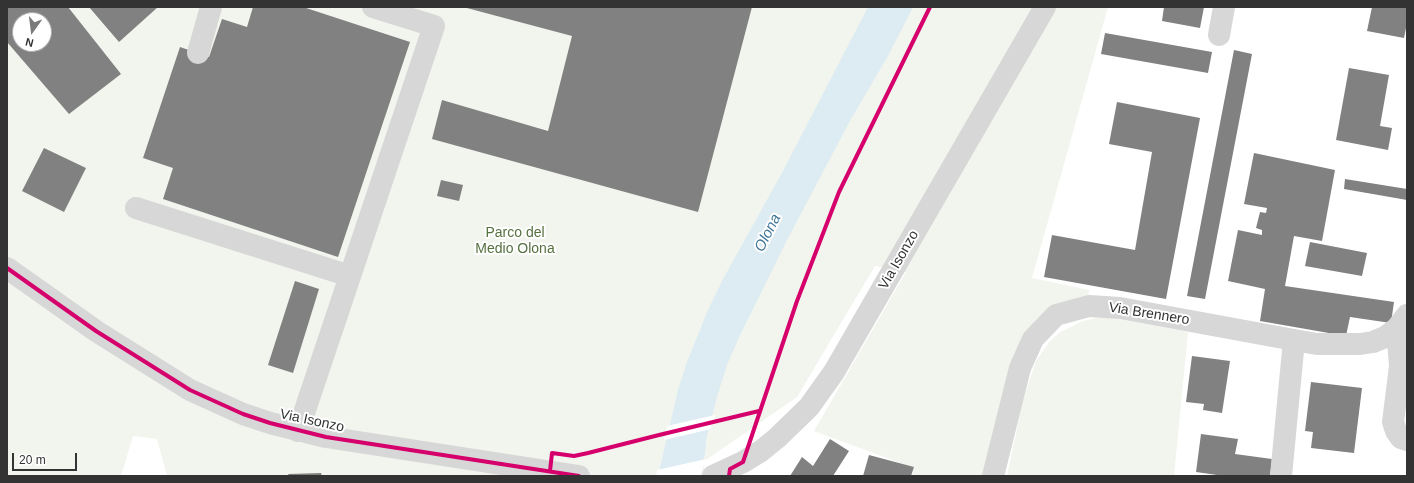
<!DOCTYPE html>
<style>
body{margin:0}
#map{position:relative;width:1414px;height:483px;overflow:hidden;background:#fff;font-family:Arial,sans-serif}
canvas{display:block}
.frame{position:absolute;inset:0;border:8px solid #333;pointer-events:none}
.north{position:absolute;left:12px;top:12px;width:40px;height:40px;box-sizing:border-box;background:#fff;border:1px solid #adadad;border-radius:50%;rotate:194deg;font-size:11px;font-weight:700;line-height:16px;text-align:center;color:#333}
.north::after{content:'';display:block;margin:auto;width:14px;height:18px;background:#7a7a7a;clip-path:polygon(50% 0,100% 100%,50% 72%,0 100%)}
.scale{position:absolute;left:12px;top:453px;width:65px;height:18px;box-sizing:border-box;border:2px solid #333;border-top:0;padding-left:5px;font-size:12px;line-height:14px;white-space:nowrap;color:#333;-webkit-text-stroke:3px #fff;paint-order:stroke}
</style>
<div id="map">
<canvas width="1414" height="483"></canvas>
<div class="frame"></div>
<div class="north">N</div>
<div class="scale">20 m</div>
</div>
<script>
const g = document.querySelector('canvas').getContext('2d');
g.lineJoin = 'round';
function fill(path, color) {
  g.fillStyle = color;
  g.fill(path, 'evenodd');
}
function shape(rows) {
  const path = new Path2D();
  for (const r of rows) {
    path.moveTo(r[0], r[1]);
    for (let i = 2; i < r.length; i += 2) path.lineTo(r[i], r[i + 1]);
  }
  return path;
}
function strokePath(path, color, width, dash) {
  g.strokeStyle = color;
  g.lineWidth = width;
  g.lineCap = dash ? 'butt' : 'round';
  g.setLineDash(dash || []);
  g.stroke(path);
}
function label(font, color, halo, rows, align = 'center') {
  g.font = font + ' Arial,sans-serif';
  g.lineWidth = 4;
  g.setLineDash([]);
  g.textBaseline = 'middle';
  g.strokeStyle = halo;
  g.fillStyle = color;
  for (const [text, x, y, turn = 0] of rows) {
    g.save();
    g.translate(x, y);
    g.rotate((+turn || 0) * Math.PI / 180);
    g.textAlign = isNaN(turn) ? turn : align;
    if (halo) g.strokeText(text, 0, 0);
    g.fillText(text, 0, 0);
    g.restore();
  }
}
fill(shape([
 [7,7,1108,7,1032,278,1089,290,1087,307,1032,339,993,476,912,476,914,468,814,431,906,272,875,266,797,397,703,462,705,476,167,476,157,439,133,436,121,476,7,476],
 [20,20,44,20,44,44,20,44],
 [1096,318,1113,318,1188,332,1174,476,1007,476,1023,400,1036,361,1050,341,1059,333,1083,321]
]), '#f1f5ed');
fill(shape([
 [868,7,913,7,888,56,851,119,787,240,739,337,727,365,717,397,706,440,705,454,698,476,658,476,678,390,687,362,708,310,722,281,783,171]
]), '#ddebf3');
fill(shape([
 [715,415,711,429,664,440,667,426],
 [706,459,700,476,656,476,657,470]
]), '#fff');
fill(shape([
 [7,7,68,7,121,74,69,114,7,42],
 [20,20,44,20,44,44,20,44],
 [89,7,158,7,119,42],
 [253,7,303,7,410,42,338,257,163,199,173,168,143,158,180,47,209,57,222,19,247,27],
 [463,7,752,7,698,212,432,139,442,100,548,131,572,36],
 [1164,7,1204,7,1200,28,1162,21],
 [1372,7,1407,7,1407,23,1404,38,1367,31],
 [1105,33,1212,52,1208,73,1101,54],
 [1234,50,1252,54,1205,299,1187,296],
 [1349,68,1389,75,1380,126,1392,128,1388,150,1336,140],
 [1117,102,1200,118,1166,299,1044,277,1052,235,1135,250,1152,152,1109,144],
 [44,148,86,168,64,212,22,191],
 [1254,153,1335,170,1322,241,1294,236,1285,286,1394,302,1391,323,1350,317,1346,336,1260,321,1265,289,1228,281,1238,230,1262,235,1262,230,1256,228,1260,212,1266,213,1267,208,1244,204],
 [1345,179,1407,189,1407,200,1344,189],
 [441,180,463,185,459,201,437,196],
 [1310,242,1367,253,1362,276,1305,266],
 [295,281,319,289,293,373,268,365],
 [1192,356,1230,361,1222,413,1203,410,1204,404,1186,402],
 [1311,382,1362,388,1354,453,1311,448,1313,432,1305,431],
 [1201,434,1238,439,1235,454,1272,459,1270,476,1224,476,1196,472],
 [830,439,849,451,833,476,790,476,802,457,813,466],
 [869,455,914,467,911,476,863,476],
 [321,473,322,476,289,476,288,474]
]), '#818181');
strokePath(shape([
 [1219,35,1224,7],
 [198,53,211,7],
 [136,208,350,276],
 [7,268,96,331,190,390,243,414,270,423,326,437,579,476],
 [1397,328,1400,366,1393,422,1396,431,1401,438,1407,440],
 [298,431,434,26,373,7],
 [713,476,743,462,761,451,777,438,809,407,834,372,1045,7],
 [993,476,1020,368,1033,339,1056,315,1089,306,1120,308,1294,340,1317,344,1360,344,1373,342,1385,337,1397,328,1407,315],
 [1281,476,1294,340]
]), '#d7d7d7', 22);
strokePath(shape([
 [7,268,96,331,190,390,243,414,270,423,326,437,579,476],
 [550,471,552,453,574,456,588,453,659,435,759,411],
 [729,476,730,469,743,462,797,301,839,192,930,7]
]), '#d6006c', 4);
label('14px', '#56703f', '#fff', [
 ["Parco del",515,233],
 ["Medio Olona",515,249]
]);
label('14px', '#333', '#fff', [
 ["Via Isonzo",899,260,-60],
 ["Via Brennero",1149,314,9],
 ["Via Isonzo",312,421,12]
]);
label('italic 15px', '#3f7597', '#fff', [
 ["Olona",768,233,-63]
]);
</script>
